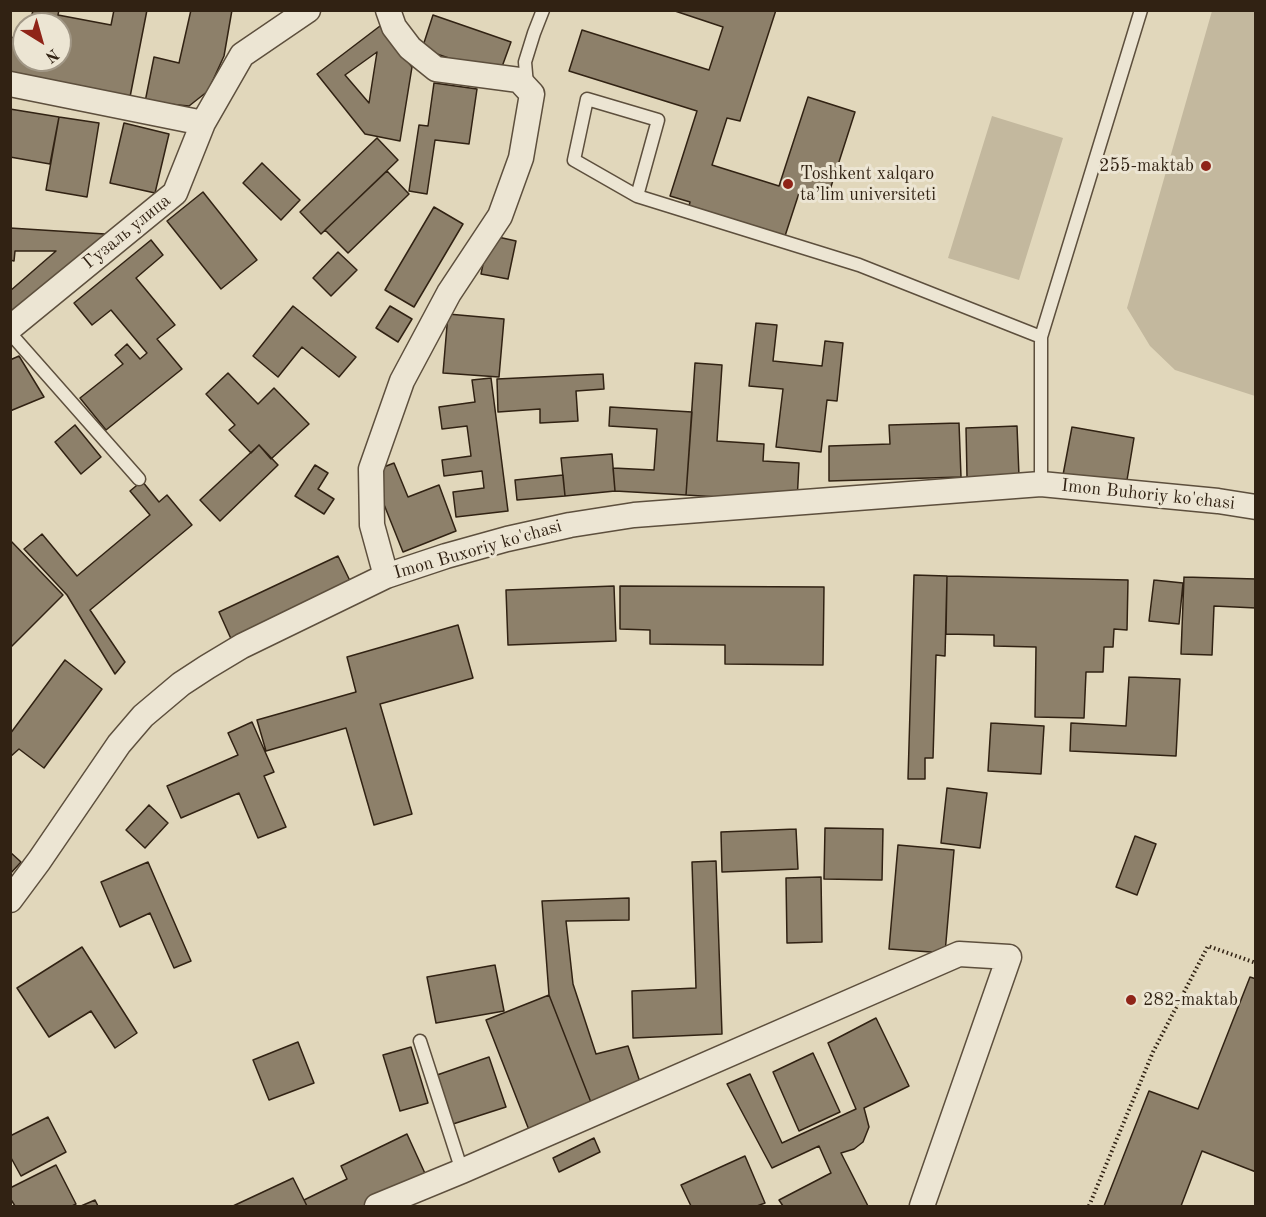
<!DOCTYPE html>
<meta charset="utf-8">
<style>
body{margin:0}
#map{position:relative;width:1266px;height:1217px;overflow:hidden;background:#e1d7bb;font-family:"Old Standard TT",serif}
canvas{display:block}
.frame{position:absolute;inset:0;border:12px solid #312213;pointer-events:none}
.north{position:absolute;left:12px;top:12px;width:60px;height:60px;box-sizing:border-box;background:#ece5d3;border:2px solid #a19786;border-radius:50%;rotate:143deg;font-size:16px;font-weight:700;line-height:24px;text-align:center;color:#312213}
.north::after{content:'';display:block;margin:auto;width:21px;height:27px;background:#8f2418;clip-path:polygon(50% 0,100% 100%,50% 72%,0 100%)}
</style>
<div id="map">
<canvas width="1266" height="1217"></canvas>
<div class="frame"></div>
<div class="north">N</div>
</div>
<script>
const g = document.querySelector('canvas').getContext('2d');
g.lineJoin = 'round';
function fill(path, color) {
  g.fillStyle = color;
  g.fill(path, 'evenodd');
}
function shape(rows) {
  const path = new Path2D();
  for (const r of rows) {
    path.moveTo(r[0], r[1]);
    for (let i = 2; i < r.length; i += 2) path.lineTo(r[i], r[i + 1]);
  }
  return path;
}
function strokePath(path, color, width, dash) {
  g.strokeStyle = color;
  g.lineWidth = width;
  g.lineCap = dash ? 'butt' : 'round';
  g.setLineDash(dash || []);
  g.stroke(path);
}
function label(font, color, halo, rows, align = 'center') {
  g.font = font + ' "Old Standard TT",serif';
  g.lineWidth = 6;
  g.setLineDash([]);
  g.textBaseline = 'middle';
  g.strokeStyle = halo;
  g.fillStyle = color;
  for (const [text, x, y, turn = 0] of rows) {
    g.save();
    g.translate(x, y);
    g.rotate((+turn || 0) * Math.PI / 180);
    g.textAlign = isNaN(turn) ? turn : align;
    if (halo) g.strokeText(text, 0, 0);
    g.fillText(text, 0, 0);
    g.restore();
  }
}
fill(shape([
 [1212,11,1255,11,1255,396,1175,370,1150,346,1127,308],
 [992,116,1063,138,1019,280,948,258]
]), '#c3b89e');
const building = shape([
 [33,10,59,10,58,15,111,25,114,10,147,10,130,97,10,75,10,37,24,40,24,60,60,60,60,24,30,24,33,10],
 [191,10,232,10,224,56,208,91,189,106,145,102,154,57,179,63,191,10],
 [672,10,776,10,740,121,727,118,712,165,779,186,808,97,855,112,828,196,801,187,785,236,689,206,690,202,670,196,697,111,569,71,582,30,709,70,723,27,672,10],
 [433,15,511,42,499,75,422,49,433,15],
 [380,26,412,67,400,141,365,134,317,74,380,26],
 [377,52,369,103,345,75,377,52],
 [434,83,477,89,469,144,435,140,427,194,409,191,419,125,428,126,434,83],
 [10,109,59,117,50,164,10,157,10,109],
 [59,117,99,123,87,197,46,190,59,117],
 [124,123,169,134,155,193,110,183,124,123],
 [377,138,398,160,321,234,300,212,377,138],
 [262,163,300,200,281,220,243,183,262,163],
 [387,171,409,194,348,253,325,230,387,171],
 [203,192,257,260,221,289,167,221,203,192],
 [434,207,463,224,414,307,385,290,434,207],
 [10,228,105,234,105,243,10,314,10,291,56,251,15,251,14,261,10,260,10,228],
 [489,235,516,241,508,279,481,274,489,235],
 [151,240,163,255,136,278,175,325,157,339,182,369,106,430,80,398,123,364,115,355,127,344,140,359,147,353,111,310,92,325,74,303,151,240],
 [338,252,357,270,331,296,313,278,338,252],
 [293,306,356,357,339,377,302,347,278,377,253,356,293,306],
 [390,306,412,319,398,342,376,328,390,306],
 [448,314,504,319,499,377,443,373,448,314],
 [756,323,777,325,773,361,822,366,825,341,843,343,837,401,827,400,821,452,776,447,783,389,749,386,756,323],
 [19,356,44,397,10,411,10,360,19,356],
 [695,363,722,365,717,441,764,444,763,461,799,463,797,502,686,495,695,363],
 [228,373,258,404,274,388,309,424,271,459,259,445,251,453,229,430,235,425,206,394,228,373],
 [603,374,604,389,576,391,578,421,540,423,540,409,498,412,497,379,603,374],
 [491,378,508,511,456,517,453,492,484,488,482,471,444,476,442,460,471,456,467,426,442,429,439,407,475,402,472,380,491,378],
 [610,407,692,412,686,495,615,491,613,468,654,470,657,429,609,426,610,407],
 [959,423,961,477,829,481,829,446,890,444,889,425,959,423],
 [75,425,101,457,81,474,55,442,75,425],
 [1017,426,1019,476,967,477,966,428,1017,426],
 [1072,427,1134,438,1126,486,1063,475,1072,427],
 [259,445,278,465,220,521,200,500,259,445],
 [612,454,615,491,565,496,561,458,612,454],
 [394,463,408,497,439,485,456,531,403,552,371,472,394,463],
 [315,465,328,473,318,489,334,499,324,514,295,496,315,465],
 [563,475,565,496,517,500,515,480,563,475],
 [142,481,159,502,167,495,192,525,90,610,125,662,115,674,67,595,24,549,42,534,77,576,150,515,130,491,142,481],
 [10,540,63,595,10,648,10,540],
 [338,556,352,585,232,641,219,612,338,556],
 [914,575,947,576,945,656,936,655,933,758,925,758,925,779,908,779,914,575],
 [947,576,1128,580,1127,630,1114,629,1113,647,1104,647,1103,672,1086,672,1084,718,1035,717,1036,647,994,646,994,635,946,634,947,576],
 [1184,577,1256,579,1256,608,1214,606,1212,655,1181,654,1184,577],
 [1154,580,1183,583,1179,624,1149,621,1154,580],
 [614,586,616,641,508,645,506,590,614,586],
 [620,586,824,587,823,665,725,664,725,645,650,644,650,630,620,629,620,586],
 [458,625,473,678,380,704,412,814,374,825,346,728,266,751,257,720,356,692,347,657,458,625],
 [65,660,102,689,44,768,19,749,10,757,10,734,65,660],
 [1129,677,1180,679,1176,756,1070,751,1071,723,1126,726,1129,677],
 [252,722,274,772,264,776,286,827,258,838,239,793,181,818,167,786,238,755,228,733,252,722],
 [991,723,1044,726,1041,774,988,771,991,723],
 [947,788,987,793,980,848,941,843,947,788],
 [149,805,168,823,145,848,126,830,149,805],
 [825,828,883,829,882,880,824,879,825,828],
 [796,829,798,869,722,872,721,832,796,829],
 [1135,836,1156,844,1137,895,1116,887,1135,836],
 [898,845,954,850,945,953,889,949,898,845],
 [10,852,21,862,10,874,10,852],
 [716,861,722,1034,633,1038,632,991,696,988,692,862,716,861],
 [148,862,191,961,174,968,150,913,120,927,101,882,148,862],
 [821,877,822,942,787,943,786,878,821,877],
 [629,898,629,920,566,921,573,984,596,1054,628,1046,641,1085,592,1105,549,995,542,901,629,898],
 [82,947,137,1033,115,1048,91,1011,49,1037,17,988,82,947],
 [495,965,504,1011,436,1023,427,977,495,965],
 [1250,977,1256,979,1256,1172,1202,1151,1181,1206,1104,1206,1149,1091,1198,1109,1250,977],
 [549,995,592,1105,529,1130,486,1020,549,995],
 [876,1018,909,1086,864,1108,869,1127,863,1142,854,1149,841,1153,868,1206,783,1206,779,1200,831,1173,819,1146,772,1168,727,1084,750,1074,782,1143,856,1109,828,1043,876,1018],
 [298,1042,314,1083,269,1100,253,1060,298,1042],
 [411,1047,428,1103,400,1111,383,1055,411,1047],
 [813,1053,840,1112,799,1131,773,1072,813,1053],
 [489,1057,506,1107,453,1124,437,1075,489,1057],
 [48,1117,66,1152,21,1176,10,1156,10,1136,48,1117],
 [407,1134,428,1180,372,1206,307,1206,304,1200,347,1179,341,1166,407,1134],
 [594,1138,600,1152,559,1172,553,1158,594,1138],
 [745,1156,765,1203,757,1206,691,1206,681,1185,745,1156],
 [56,1165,76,1204,72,1206,15,1206,10,1198,10,1188,56,1165],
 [293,1178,307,1206,233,1206,293,1178],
 [95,1200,98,1206,81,1206,95,1200]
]);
fill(building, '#8d806a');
strokePath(building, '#312213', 1.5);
const service = shape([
 [527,85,525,62,534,33,543,10],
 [637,196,658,120,587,99,574,160,637,196,859,265,1041,337],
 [10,333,139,479],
 [1041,484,1041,337,1141,10],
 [420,1041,462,1171]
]);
const minor = shape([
 [10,84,203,123],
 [10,328,175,193,203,123,242,55,308,10],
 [386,576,372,525,371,469,402,381,449,293,500,216,521,158,532,94,519,80,436,69,410,48,394,27,388,10],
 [10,900,39,861,119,744,143,716,181,684,207,667,242,646,386,576,446,556,507,539,570,525,634,515,1041,484,1218,501,1256,507],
 [377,1206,462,1171,959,954,1009,957,922,1206]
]);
strokePath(service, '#5d4f3d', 15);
strokePath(minor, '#5d4f3d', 27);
strokePath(shape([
 [1089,1206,1153,1052,1208,946,1256,963]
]), '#312213', 4, [1.5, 3]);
strokePath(service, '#ece5d3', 12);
strokePath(minor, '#ece5d3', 24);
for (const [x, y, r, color] of [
 [1206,166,6,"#8f2418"],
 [788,184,6,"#8f2418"],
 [1131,1000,6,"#8f2418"]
]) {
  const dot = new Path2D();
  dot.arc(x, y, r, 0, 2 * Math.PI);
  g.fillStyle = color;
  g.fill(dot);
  strokePath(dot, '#ece5d3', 2);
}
label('18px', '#312213', '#ece5d3', [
 ["255-maktab",1194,166,"right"],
 ["Toshkent xalqaro",800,174],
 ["ta’lim universiteti",800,195],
 ["282-maktab",1143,1000]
], 'left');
label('18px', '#312213', '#ece5d3', [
 ["Гузаль улица",127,232,-39],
 ["Imon Buhoriy ko'chasi",1148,495,6],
 ["Imon Buxoriy ko'chasi",478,550,-16]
]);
</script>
